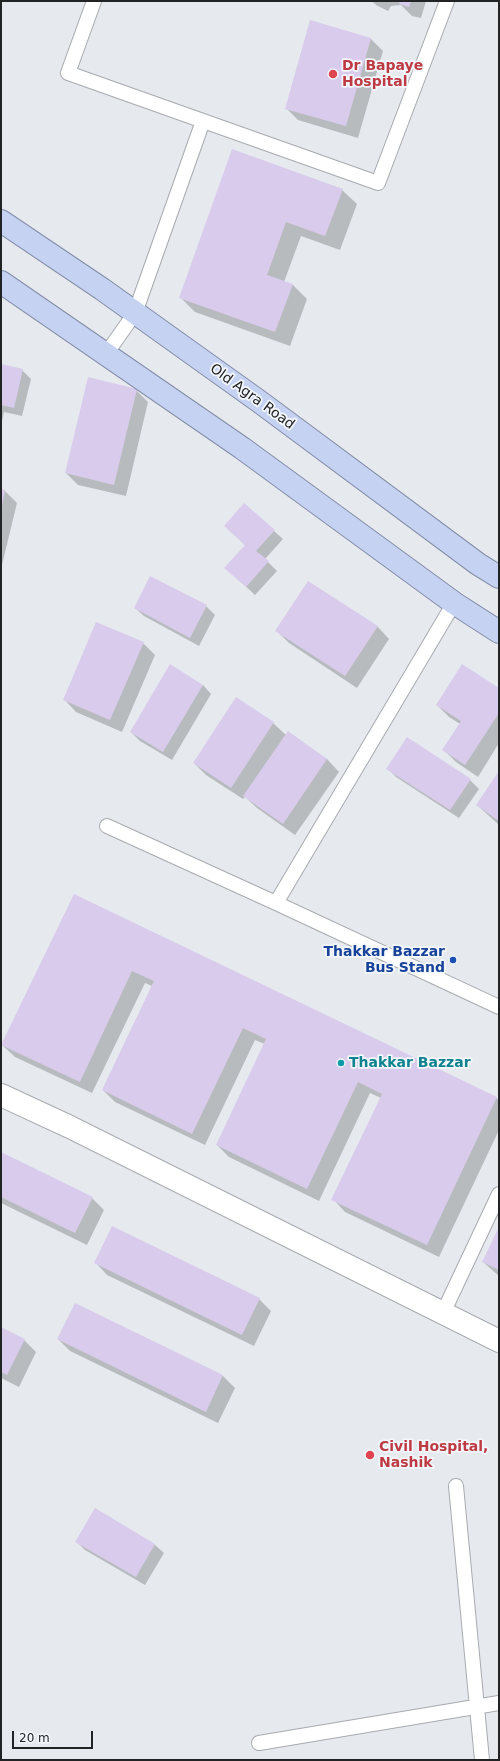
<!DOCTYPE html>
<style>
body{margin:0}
#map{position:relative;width:500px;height:1761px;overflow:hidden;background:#e6eaee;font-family:"DejaVu Sans",sans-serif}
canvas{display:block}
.frame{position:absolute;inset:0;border:2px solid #212324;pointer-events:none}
.scale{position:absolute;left:12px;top:1731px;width:81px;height:18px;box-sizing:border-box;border:2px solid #212324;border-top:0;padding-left:5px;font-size:12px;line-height:14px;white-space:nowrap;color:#212324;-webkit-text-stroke:3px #f3f7fc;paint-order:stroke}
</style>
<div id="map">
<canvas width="500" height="1761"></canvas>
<div class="frame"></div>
<div class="scale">20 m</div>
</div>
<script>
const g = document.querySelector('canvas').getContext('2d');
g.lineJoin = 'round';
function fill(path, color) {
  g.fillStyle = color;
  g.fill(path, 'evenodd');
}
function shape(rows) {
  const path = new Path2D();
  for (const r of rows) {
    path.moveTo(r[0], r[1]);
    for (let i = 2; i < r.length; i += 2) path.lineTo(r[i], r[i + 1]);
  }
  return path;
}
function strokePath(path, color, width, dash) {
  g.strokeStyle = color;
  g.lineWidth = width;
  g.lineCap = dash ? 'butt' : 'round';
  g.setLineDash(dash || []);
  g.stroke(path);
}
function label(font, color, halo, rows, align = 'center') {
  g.font = font + ' "DejaVu Sans",sans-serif';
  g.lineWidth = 3.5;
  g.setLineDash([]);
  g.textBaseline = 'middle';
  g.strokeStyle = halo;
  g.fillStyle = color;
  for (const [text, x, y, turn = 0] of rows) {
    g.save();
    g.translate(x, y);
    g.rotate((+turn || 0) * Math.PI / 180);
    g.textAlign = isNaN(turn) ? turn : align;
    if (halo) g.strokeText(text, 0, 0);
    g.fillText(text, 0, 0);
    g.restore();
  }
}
fill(shape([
 [372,1,426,1,421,18,412,16,401,5,391,6,388,11,376,5],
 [311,21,371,39,383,51,358,138,298,120,286,108],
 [233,150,342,190,357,204,340,250,301,236,284,282,292,284,307,299,290,346,195,312,180,297],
 [1,365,22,370,31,379,22,416,4,412,1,426],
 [136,390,148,402,126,496,78,485,66,473],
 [1,490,5,491,17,503,1,569],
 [225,526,274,531,283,539,265,559,277,571,255,595,226,568,246,546],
 [206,606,215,615,199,646,144,616,135,608],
 [377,626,389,639,357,688,289,643,277,631],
 [143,643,155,655,122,732,76,712,64,699],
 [203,685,211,694,172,760,140,741,131,732],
 [499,689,499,743,478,777,456,762,444,750,460,724,449,717,437,705],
 [273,723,286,735,327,759,339,772,295,835,257,808,245,797,243,799,206,775,194,763],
 [388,769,470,780,479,789,459,818,396,777],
 [499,772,499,825,477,805],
 [74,895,496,1098,499,1100,499,1130,439,1257,345,1212,333,1199,381,1098,370,1093,319,1201,229,1157,217,1145,265,1044,255,1040,205,1145,115,1102,103,1090,152,986,145,983,92,1093,15,1057,2,1045],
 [1,1153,92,1198,104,1210,87,1245,1,1203],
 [499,1229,499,1276,483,1262],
 [95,1262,259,1299,271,1311,254,1346,107,1275],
 [76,1304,223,1376,235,1388,218,1423,70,1351,58,1339],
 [1,1328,24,1340,36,1352,19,1387,1,1378],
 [96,1509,155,1545,164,1553,145,1585,85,1550,77,1542]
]), '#0003');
fill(shape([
 [400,1,411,1,409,7,399,4],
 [310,20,371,38,346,126,285,109],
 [232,149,343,189,325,236,286,222,267,275,293,284,275,332,179,298],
 [1,364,23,369,14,408,1,405],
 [88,377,137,389,114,485,65,473],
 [1,489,5,490,2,506,1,506],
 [244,503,275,530,256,551,269,561,246,587,224,568,245,545,224,526],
 [150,576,207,605,190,638,134,608],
 [308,581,378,626,345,676,275,631],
 [96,622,144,642,110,720,63,700],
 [170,664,203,685,163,752,130,732],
 [462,664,499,688,499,713,465,765,442,750,461,721,436,705],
 [236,697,274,722,231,788,193,763],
 [288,731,327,759,283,824,243,796],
 [407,737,471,779,450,810,386,769],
 [499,771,499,821,476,805],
 [74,894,497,1097,427,1245,331,1200,382,1094,358,1082,307,1189,216,1145,266,1039,243,1028,192,1134,102,1090,154,981,132,971,80,1082,1,1045],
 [1,1152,93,1197,75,1233,1,1197],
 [112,1226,260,1298,242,1335,94,1263],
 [499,1227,499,1270,482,1262],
 [75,1303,223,1375,206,1412,57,1339],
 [1,1327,25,1339,7,1375,1,1372],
 [95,1508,155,1544,136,1577,75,1542]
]), '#d8cbec');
const service = shape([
 [94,1,68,73,378,183,447,1],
 [106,354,135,313,203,121],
 [107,826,276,903,499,1007],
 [276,903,454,603],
 [443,1313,499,1194],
 [456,1486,482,1760],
 [259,1743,499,1703]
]);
const tertiary = shape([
 [1,1095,70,1127,499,1341]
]);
const trunk = shape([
 [1,221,102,289,260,402,478,564,499,577],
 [1,282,242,448,454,603,499,632]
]);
strokePath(service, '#a7aaaf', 16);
strokePath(tertiary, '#a7aaaf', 24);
strokePath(trunk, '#838da7', 24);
strokePath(service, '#fff', 14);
strokePath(tertiary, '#fff', 22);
strokePath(trunk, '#c6d2f2', 22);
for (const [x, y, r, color] of [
 [333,74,5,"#e0444e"],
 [453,960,4,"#1a4fb4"],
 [341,1063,4,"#0f9aa8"],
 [370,1455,5,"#e0444e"]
]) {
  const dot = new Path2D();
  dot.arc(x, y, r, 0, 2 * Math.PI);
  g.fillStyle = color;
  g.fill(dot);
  strokePath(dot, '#f3f7fc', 1.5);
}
label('bold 14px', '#be3a42', '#f3f7fc', [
 ["Dr Bapaye",342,66],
 ["Hospital",342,82],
 ["Civil Hospital,",379,1447],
 ["Nashik",379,1463]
], 'left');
label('14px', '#212324', '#f3f7fc', [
 ["Old Agra Road",252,397,36]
]);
label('bold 14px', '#164399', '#f3f7fc', [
 ["Thakkar Bazzar",445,952],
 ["Bus Stand",445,968]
], 'right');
label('bold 14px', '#0d838f', '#f3f7fc', [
 ["Thakkar Bazzar",349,1063]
], 'left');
</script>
